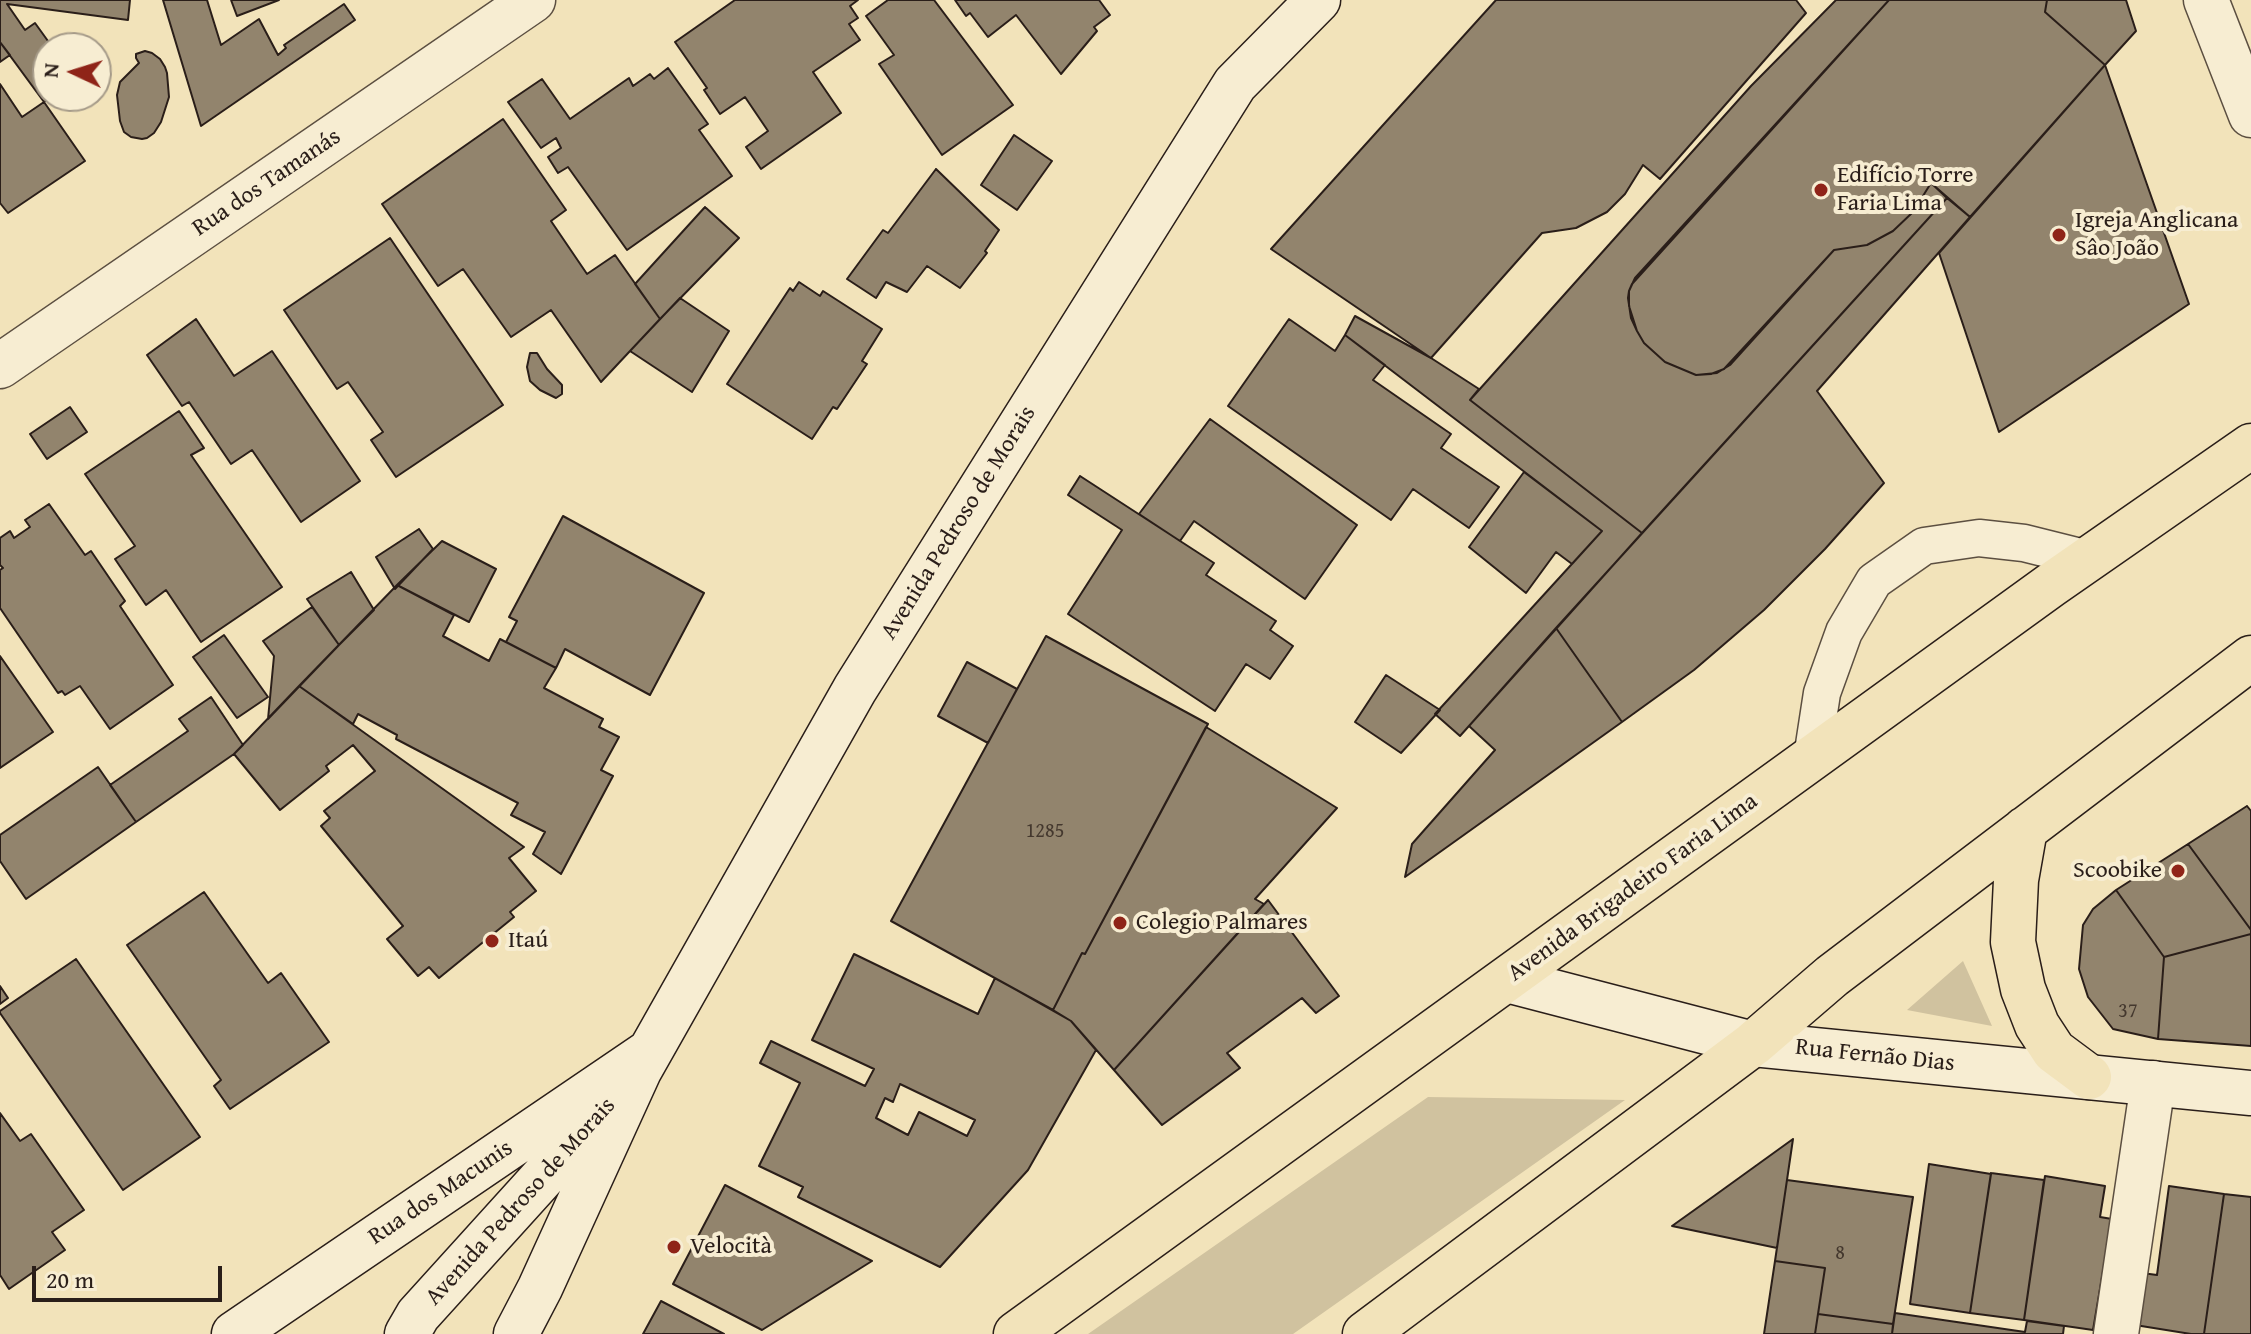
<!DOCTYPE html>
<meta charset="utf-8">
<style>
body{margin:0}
#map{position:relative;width:2251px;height:1334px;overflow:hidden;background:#f2e3ba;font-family:"Gentium Book Plus",serif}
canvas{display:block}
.north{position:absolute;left:32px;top:32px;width:80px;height:80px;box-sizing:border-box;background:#f7edd2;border:2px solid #a59a88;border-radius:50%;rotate:274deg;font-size:22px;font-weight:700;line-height:32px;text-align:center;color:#2a1e19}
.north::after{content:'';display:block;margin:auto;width:28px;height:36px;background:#8f2418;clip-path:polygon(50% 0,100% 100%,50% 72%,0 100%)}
.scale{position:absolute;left:32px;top:1266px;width:190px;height:36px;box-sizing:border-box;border:4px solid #2a1e19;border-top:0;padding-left:10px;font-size:24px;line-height:28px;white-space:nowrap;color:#2a1e19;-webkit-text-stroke:6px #f7edd2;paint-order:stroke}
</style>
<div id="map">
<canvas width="2251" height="1334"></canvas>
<div class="north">N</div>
<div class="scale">20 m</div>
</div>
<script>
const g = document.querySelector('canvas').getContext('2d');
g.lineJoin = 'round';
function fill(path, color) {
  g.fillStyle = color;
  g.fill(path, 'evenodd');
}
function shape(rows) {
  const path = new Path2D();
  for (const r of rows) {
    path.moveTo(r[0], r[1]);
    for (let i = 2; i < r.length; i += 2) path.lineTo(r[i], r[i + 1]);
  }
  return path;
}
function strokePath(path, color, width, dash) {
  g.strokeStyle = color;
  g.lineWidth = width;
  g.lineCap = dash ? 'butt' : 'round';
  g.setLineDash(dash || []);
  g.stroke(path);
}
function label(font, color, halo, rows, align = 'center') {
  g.font = font + ' "Gentium Book Plus",serif';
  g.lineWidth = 8;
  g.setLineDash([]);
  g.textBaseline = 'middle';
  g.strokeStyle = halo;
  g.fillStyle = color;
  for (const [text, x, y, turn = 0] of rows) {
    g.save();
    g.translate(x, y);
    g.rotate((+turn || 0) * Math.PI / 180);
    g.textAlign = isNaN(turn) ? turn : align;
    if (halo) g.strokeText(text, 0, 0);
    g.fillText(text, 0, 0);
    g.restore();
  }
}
fill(shape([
 [1963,961,1992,1026,1907,1010],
 [1428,1097,1625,1100,1293,1334,1088,1334]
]), '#d0c29f');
const building = shape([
 [0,0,130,0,128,20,7,4,25,30,35,23,53,48,48,48,48,96,52,96,44,102,0,42,0,0],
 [163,0,207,0,221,45,259,19,278,55,286,48,284,45,344,4,355,20,201,126,163,0],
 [231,0,279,0,237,16,231,0],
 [735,0,858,0,850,6,858,18,849,24,860,40,813,72,841,113,761,169,746,147,768,131,745,97,720,114,704,90,707,88,675,42,735,0],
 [888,0,934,0,1013,105,942,155,879,64,894,55,866,16,888,0],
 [955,0,1099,0,1110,15,1094,27,1097,31,1061,74,1016,15,988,37,970,13,966,16,955,0],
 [1496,0,1796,0,1806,13,1660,179,1643,165,1625,194,1607,212,1576,228,1542,233,1431,358,1271,249,1496,0],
 [1836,0,1889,0,1635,278,1629,291,1628,298,1631,318,1637,331,1644,343,1665,362,1696,375,1717,373,1730,365,1834,250,1867,245,1893,231,1913,212,1931,183,1947,198,1642,533,1470,400,1751,86,1836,0],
 [1889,0,2047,0,2045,12,2105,65,1970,217,1931,183,1913,212,1893,231,1867,245,1834,250,1724,369,1711,374,1696,375,1665,362,1644,343,1637,331,1629,306,1629,291,1632,284,1889,0],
 [2047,0,2126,0,2136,31,2105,65,2045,12,2047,0],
 [0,42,10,55,0,62,0,42],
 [145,51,152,53,160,59,165,67,167,73,169,97,161,122,154,133,147,138,142,139,131,137,124,132,120,121,117,95,120,82,139,63,136,58,136,54,145,51],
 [2105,65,2189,304,1999,432,1939,253,2105,65],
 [668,68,708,124,699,130,732,176,627,250,568,167,558,173,548,157,561,148,556,138,541,148,508,102,542,79,570,119,629,78,633,86,650,74,654,79,668,68],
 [0,84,22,117,44,102,85,161,8,213,0,203,0,84],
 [503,119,566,210,551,221,587,274,615,255,660,319,601,382,551,310,511,337,463,269,438,286,382,204,503,119],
 [1014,135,1052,161,1017,210,981,185,1014,135],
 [936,169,999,230,985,251,987,253,960,288,927,266,907,292,886,282,876,298,847,279,883,230,888,233,936,169],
 [1947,198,1970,217,1817,391,1884,483,1825,549,1764,610,1694,670,1622,722,1556,628,1947,198],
 [705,207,739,238,660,319,635,284,705,207],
 [390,238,503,405,396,477,371,440,383,432,348,382,337,389,284,310,390,238],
 [799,282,820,296,823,291,882,329,862,361,867,364,837,409,833,407,812,439,727,384,790,288,793,291,799,282],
 [680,298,729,331,692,392,630,351,680,298],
 [1355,316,1431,358,1479,389,1470,400,1642,533,1460,736,1435,714,1602,531,1345,335,1355,316],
 [196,319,234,376,272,351,360,481,301,522,252,450,231,464,189,402,182,406,147,355,196,319],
 [1289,319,1335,351,1345,335,1385,365,1373,380,1451,434,1441,448,1499,487,1469,528,1413,489,1391,520,1228,406,1289,319],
 [530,353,537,353,547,369,562,385,562,394,556,398,540,390,530,381,527,367,530,353],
 [70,407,87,432,47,459,30,434,70,407],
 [179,411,204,448,191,455,282,587,201,642,166,590,146,605,115,559,135,546,85,474,179,411],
 [1210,419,1357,525,1305,599,1194,521,1180,541,1139,514,1210,419],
 [1524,472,1602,531,1572,564,1556,552,1526,593,1469,547,1524,472],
 [1080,476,1214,563,1206,575,1276,621,1270,630,1293,646,1270,679,1246,664,1215,711,1068,614,1122,530,1068,495,1080,476],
 [49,504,85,555,91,551,125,601,120,606,173,685,110,729,80,686,65,695,62,691,58,693,0,608,0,570,3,568,0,565,0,538,10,531,14,538,30,527,25,520,49,504],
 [563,516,704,593,650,695,565,649,556,668,506,642,517,621,509,617,563,516],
 [419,529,433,549,395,589,376,557,419,529],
 [442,541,496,569,469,622,397,585,442,541],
 [351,572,374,610,339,645,307,599,351,572],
 [397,585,454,615,443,636,489,661,500,639,556,668,544,688,603,719,599,727,619,737,601,770,613,776,561,874,533,854,545,832,511,815,518,803,396,739,397,735,358,714,353,724,299,686,397,585],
 [312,607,339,645,268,719,274,656,263,641,312,607],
 [1556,628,1622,722,1405,877,1412,844,1495,750,1469,726,1556,628],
 [224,635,268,697,237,718,193,657,224,635],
 [1046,636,1208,724,1085,954,1082,953,1053,1010,891,921,1046,636],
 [0,656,53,732,0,768,0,656],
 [967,662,1017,689,988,743,938,716,967,662],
 [1386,675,1440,710,1401,753,1355,722,1386,675],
 [299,686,524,847,509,858,536,891,510,912,514,917,439,978,429,967,418,976,387,939,403,926,321,826,330,818,324,811,375,771,353,745,326,766,329,771,280,810,234,754,299,686],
 [211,697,243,745,234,754,136,822,110,785,188,731,179,719,211,697],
 [1206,727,1337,808,1255,899,1264,904,1114,1070,1071,1021,1053,1010,1082,953,1085,954,1206,727],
 [98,767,136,822,26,899,0,861,0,835,98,767],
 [2247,806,2251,811,2251,930,2188,844,2247,806],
 [2188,844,2251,930,2251,934,2164,957,2116,890,2188,844],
 [2116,890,2164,957,2158,1039,2113,1029,2088,997,2079,969,2083,925,2093,909,2116,890],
 [204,892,268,983,281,973,329,1042,230,1109,214,1086,221,1080,127,945,204,892],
 [1268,900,1339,996,1316,1013,1302,998,1227,1053,1240,1068,1162,1125,1114,1070,1268,900],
 [2251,934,2251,1046,2158,1039,2164,957,2251,934],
 [854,954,978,1014,995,978,1071,1021,1096,1050,1028,1170,940,1267,798,1197,803,1187,759,1166,800,1083,760,1063,771,1041,865,1086,874,1069,812,1040,854,954],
 [900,1084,975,1120,967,1136,919,1112,908,1135,876,1118,885,1098,893,1102,900,1084],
 [76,959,200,1137,123,1190,0,1013,0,1011,76,959],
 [0,986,8,998,0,1004,0,986],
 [0,1113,20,1141,31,1134,84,1210,52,1232,65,1250,9,1289,0,1275,0,1113],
 [1793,1139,1777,1248,1672,1226,1714,1196,1793,1139],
 [1929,1164,1991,1174,1970,1313,1910,1304,1929,1164],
 [1991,1173,2044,1180,2024,1320,1970,1313,1991,1173],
 [2045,1176,2105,1186,2100,1217,2112,1219,2093,1330,2024,1320,2045,1176],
 [1787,1180,1913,1197,1893,1324,1818,1314,1825,1268,1775,1261,1787,1180],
 [725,1185,872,1261,762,1330,673,1284,725,1185],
 [2169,1186,2224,1194,2204,1334,2191,1334,2135,1325,2142,1273,2157,1275,2169,1186],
 [2224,1194,2251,1197,2251,1334,2204,1334,2224,1194],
 [1775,1261,1825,1268,1815,1334,1764,1334,1775,1261],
 [661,1301,724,1334,643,1334,661,1301],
 [1895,1313,2025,1332,2027,1321,2064,1326,2063,1334,1892,1334,1895,1313],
 [1818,1314,1893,1324,1892,1334,1815,1334,1818,1314]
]);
fill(building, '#92846d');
strokePath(building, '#2a1e19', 2);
const lane = shape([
 [1812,758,1822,693,1844,632,1874,581,1924,546,1979,538,2024,543,2088,559]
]);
const street = shape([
 [2206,0,2251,115],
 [0,366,533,0],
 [2116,1334,2153,1083]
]);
const secondary = shape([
 [1507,980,1753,1044,2251,1093],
 [234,1334,649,1052],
 [407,1334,418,1315,610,1103],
 [516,1334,540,1288,639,1071,855,689,1235,84,1318,0]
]);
const highway = shape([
 [2025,829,2016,880,2013,942,2023,989,2037,1025,2054,1051,2089,1077],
 [1016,1334,2051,585,2251,446],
 [1365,1334,1753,1044,1832,976,2251,658]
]);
strokePath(lane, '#5c4f41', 39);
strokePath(street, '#5c4f41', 47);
strokePath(secondary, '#2a1e19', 47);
strokePath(highway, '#2a1e19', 47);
strokePath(lane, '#f7edd2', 36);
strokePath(street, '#f7edd2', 44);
strokePath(secondary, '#f7edd2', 44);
strokePath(highway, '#f2e3ba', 44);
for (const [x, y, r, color] of [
 [1821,190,8,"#8f2418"],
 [2059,235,8,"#8f2418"],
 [2178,871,8,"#8f2418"],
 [1120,923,8,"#8f2418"],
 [492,941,8,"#8f2418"],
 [674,1247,8,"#8f2418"]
]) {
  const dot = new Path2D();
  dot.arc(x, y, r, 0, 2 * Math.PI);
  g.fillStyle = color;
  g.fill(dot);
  strokePath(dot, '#f7edd2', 3);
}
label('20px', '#44382e', null, [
 ["1285",1045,832],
 ["37",2128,1012],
 ["8",1840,1254]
]);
label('24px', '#2a1e19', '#f7edd2', [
 ["Edifício Torre",1837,176],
 ["Faria Lima",1837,204],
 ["Igreja Anglicana",2075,221],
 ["Sâo João",2075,249],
 ["Scoobike",2162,871,"right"],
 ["Colegio Palmares",1136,923],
 ["Itaú",508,941],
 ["Velocità",690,1247]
], 'left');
label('24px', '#2a1e19', '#f7edd2', [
 ["Rua dos Tamanás",267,183,-34],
 ["Avenida Pedroso de Morais",959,523,-58],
 ["Avenida Brigadeiro Faria Lima",1633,888,-36],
 ["Rua Fernão Dias",1875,1056,6],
 ["Rua dos Macunis",441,1193,-34],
 ["Avenida Pedroso de Morais",521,1202,-48]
]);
</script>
